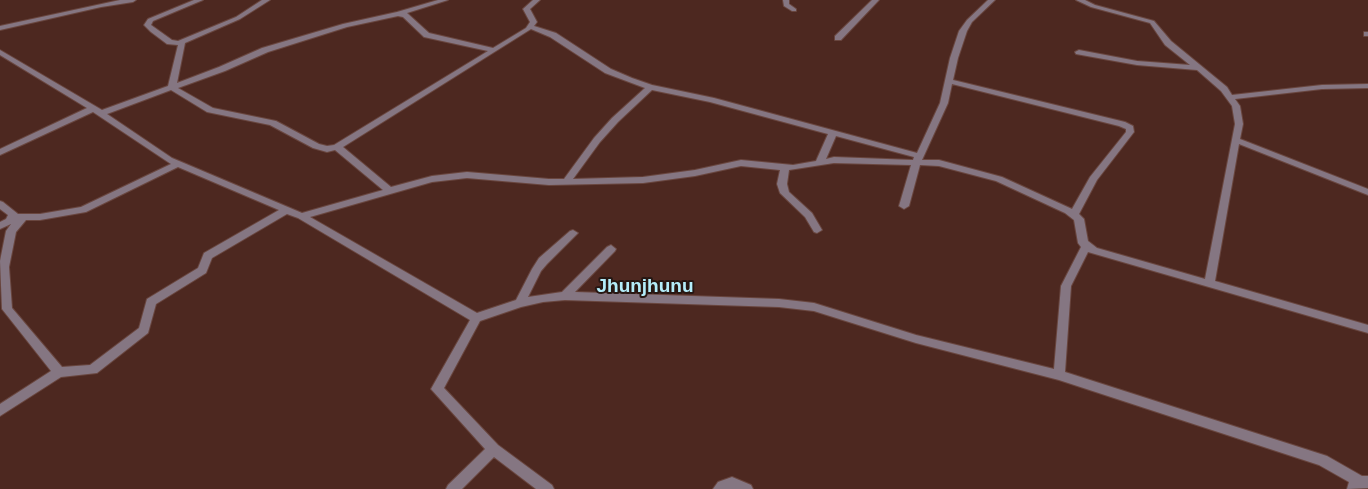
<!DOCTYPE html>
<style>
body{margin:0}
canvas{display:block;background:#4d2820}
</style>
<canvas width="1368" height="489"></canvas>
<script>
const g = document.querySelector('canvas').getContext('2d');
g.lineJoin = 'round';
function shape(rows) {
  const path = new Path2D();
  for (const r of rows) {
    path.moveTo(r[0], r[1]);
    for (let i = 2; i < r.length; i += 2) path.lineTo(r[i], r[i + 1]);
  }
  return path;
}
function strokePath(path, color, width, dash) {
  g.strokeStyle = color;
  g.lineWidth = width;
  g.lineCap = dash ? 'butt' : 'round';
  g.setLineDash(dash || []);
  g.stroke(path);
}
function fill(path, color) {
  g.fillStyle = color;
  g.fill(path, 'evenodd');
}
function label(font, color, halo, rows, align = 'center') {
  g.font = font + ' Arial,sans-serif';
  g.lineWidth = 4;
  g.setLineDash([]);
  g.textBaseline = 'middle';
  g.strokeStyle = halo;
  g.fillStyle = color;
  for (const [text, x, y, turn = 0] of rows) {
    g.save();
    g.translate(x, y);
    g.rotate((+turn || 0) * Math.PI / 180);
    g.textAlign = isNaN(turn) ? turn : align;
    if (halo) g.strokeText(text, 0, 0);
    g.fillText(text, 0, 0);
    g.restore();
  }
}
const minor = shape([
 [120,0,136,0,133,2,101,7,0,30,0,26,120,0],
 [194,0,203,0,153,21,151,25,172,40,178,41,236,17,262,0,270,0,240,19,185,43,177,83,219,67,262,48,343,24,397,12,438,0,448,0,407,13,429,33,493,48,526,28,530,22,523,9,533,0,540,0,530,9,537,22,534,26,556,33,611,69,632,78,652,85,714,98,917,153,940,103,950,58,959,31,967,20,988,0,995,0,972,22,967,31,958,58,953,80,1125,122,1133,126,1134,132,1097,180,1079,214,1084,219,1088,241,1097,248,1205,279,1235,124,1232,106,1221,91,1197,70,1137,65,1076,54,1075,52,1079,50,1137,61,1190,65,1165,45,1150,23,1091,7,1076,0,1085,0,1095,5,1154,21,1171,41,1227,87,1232,95,1322,85,1368,84,1368,88,1322,89,1235,99,1240,106,1243,124,1240,139,1368,189,1368,195,1239,144,1215,281,1368,325,1368,333,1088,252,1071,286,1065,372,1327,456,1362,476,1368,476,1368,488,1347,489,1349,482,1319,465,1059,380,916,343,814,311,779,307,565,300,543,302,521,307,480,321,444,388,498,445,552,485,554,489,536,489,494,457,462,489,446,489,448,485,485,449,431,389,470,320,298,218,287,214,212,258,206,273,156,304,148,333,97,373,61,377,0,416,0,404,51,371,2,309,0,261,6,231,11,224,0,229,0,222,6,219,8,215,0,209,0,201,3,202,18,214,40,214,81,207,171,164,93,112,0,155,0,149,87,108,0,55,0,50,102,110,168,86,178,45,167,44,151,32,144,25,148,19,194,0],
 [398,16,403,17,424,37,488,51,334,145,327,146,319,144,276,121,213,108,178,88,225,71,268,52,347,27,398,16],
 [531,29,550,37,605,73,645,88,612,118,594,138,564,179,549,179,467,172,432,176,391,187,343,147,531,29],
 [952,84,1119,126,1126,129,1126,132,1090,177,1072,209,1002,177,939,160,922,160,948,103,952,84],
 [171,90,207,112,270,125,313,148,327,152,335,150,383,190,302,213,172,158,107,114,171,90],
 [652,90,710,102,828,134,816,161,793,165,741,160,695,170,643,177,573,179,600,142,618,122,652,90],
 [836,136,914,157,913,160,834,157,826,159,836,136],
 [834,163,911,165,899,206,904,209,909,206,920,165,939,166,996,181,1065,213,1074,220,1078,243,1081,247,1061,286,1054,369,916,335,814,303,779,299,575,292,615,251,616,249,611,245,607,247,562,292,528,297,541,271,547,264,578,233,573,230,570,231,539,258,532,269,516,300,477,313,310,217,432,182,467,178,549,185,643,183,695,176,741,166,780,170,777,184,780,193,805,217,814,232,817,233,822,230,812,213,789,192,787,184,789,170,834,163],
 [178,167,279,210,204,253,198,268,147,299,139,328,90,365,62,367,12,308,9,267,16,232,26,220,40,220,86,212,178,167],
 [783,0,789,0,789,4,796,9,796,11,792,11,784,6,783,0],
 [872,0,879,0,841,40,835,40,835,36,872,0],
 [1364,32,1368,32,1368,36,1364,36,1364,32],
 [732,477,751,485,753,489,713,489,718,482,732,477]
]);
strokePath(minor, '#69463f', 2);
fill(minor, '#857682');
label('bold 19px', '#b4edfa', '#271713', [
 ["Jhunjhunu",645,287]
]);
</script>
